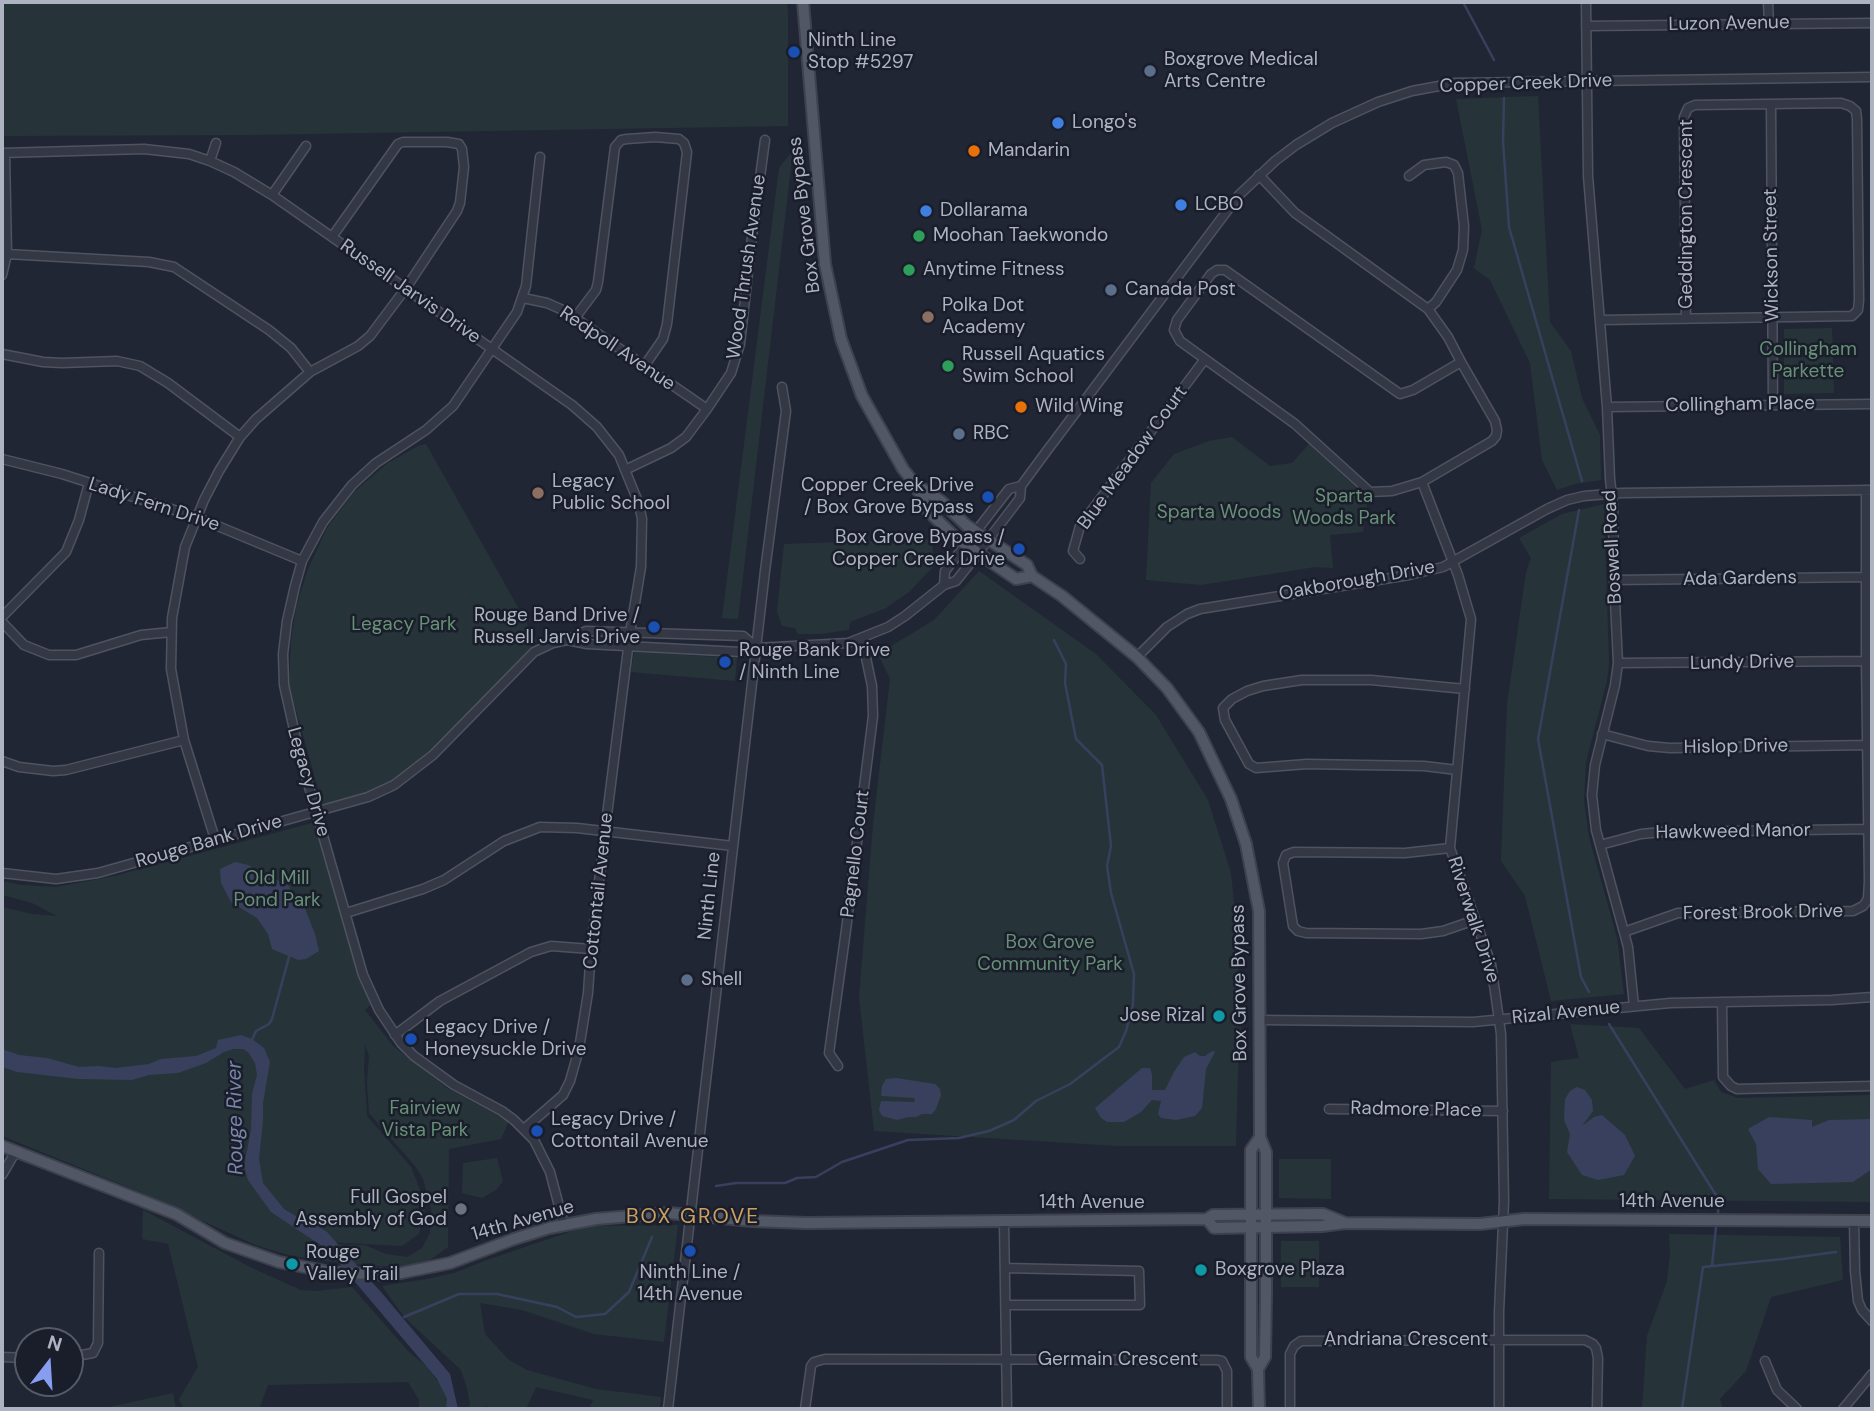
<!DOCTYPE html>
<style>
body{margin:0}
#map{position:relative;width:1874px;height:1411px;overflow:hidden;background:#212635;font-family:"DM Sans",sans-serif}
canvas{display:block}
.frame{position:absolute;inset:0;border:4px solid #aeb3c2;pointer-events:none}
.north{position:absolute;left:14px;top:1327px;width:70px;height:70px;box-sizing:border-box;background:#1a1e2a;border:2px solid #555a67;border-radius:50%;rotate:17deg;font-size:19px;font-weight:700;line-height:28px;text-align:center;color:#aeb3c2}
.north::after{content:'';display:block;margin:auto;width:24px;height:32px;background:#879def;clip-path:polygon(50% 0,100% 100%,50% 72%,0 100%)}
</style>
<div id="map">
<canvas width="1874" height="1411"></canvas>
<div class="frame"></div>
<div class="north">N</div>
</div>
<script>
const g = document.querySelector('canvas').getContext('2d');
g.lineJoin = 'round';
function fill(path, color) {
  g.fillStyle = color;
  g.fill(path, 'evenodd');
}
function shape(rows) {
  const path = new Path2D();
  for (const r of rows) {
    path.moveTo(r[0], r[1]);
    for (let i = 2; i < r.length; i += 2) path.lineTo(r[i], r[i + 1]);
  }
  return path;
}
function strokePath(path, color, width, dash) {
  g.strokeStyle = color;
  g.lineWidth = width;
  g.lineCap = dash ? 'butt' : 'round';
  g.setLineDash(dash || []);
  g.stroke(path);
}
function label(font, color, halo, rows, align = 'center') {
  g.font = font + ' "DM Sans",sans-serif';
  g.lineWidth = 5;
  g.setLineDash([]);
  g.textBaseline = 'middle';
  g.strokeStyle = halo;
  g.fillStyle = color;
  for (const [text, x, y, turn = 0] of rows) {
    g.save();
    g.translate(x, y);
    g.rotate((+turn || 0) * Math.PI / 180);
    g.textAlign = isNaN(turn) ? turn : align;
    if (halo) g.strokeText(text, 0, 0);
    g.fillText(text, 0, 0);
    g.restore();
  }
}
fill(shape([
 [2,2,787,2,788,13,788,126,245,135,2,136],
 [1538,96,1550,322,1571,351,1582,398,1600,435,1601,480,1575,484,1557,490,1542,460,1530,363,1490,280,1474,268,1482,230,1456,99],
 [793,150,738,619,722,618,779,168],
 [1832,328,1834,393,1784,394,1784,329],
 [1232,437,1270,466,1292,463,1309,444,1364,495,1368,496,1363,532,1330,535,1333,568,1315,567,1201,585,1146,580,1151,483,1174,454,1209,441],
 [426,444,537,641,431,753,395,782,371,792,329,804,322,803,289,685,291,641,296,607,308,569,327,528,355,491,388,463,418,446],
 [1604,504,1609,663,1607,681,1586,762,1584,801,1589,837,1617,938,1624,994,1551,1001,1525,896,1501,861,1507,704,1526,572,1531,558,1519,538,1562,514],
 [931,539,935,565,909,592,886,608,850,622,849,630,820,634,798,634,795,628,782,626,777,611,784,544],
 [979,571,1096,654,1156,715,1208,800,1231,873,1238,941,1239,1005,1241,1005,1241,1030,1239,1031,1236,1146,1118,1146,874,1131,859,997,873,825,890,679,878,654,934,620],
 [634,652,737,658,735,681,631,672],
 [312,823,315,827,360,982,371,1004,365,1010,393,1046,447,1088,509,1121,501,1139,449,1149,448,1247,427,1262,409,1266,373,1266,318,1260,289,1255,258,1246,135,1190,2,1136,2,907,32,914,57,916,32,903,2,895,2,881,21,885,56,887,115,876],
 [365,1044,369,1056,367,1083,369,1113,415,1166,423,1179,431,1208,430,1233,422,1248,407,1257,386,1254,365,1245,315,1244,311,1241,402,1246,419,1234,426,1205,411,1167,367,1116,364,1070],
 [1570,1024,1639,1028,1685,1089,1714,1080,1721,1092,1738,1098,1872,1095,1872,1202,1549,1199,1551,1062,1579,1058],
 [497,1158,503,1181,496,1190,482,1198,462,1193,463,1163],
 [1279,1159,1331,1159,1331,1199,1279,1198],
 [143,1210,252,1268,301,1290,317,1291,352,1287,408,1351,426,1366,439,1383,447,1399,447,1409,419,1409,419,1400,408,1382,268,1385,259,1409,184,1409,179,1399,198,1367,168,1244,142,1239],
 [678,1225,664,1342,594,1334,522,1310,480,1303,485,1334,509,1360,527,1370,596,1389,661,1397,660,1409,589,1409,593,1400,536,1387,526,1409,501,1409,484,1406,483,1409,468,1409,470,1404,467,1388,461,1370,404,1317,382,1286,427,1279,454,1273,487,1260,587,1226],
 [1669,1234,1840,1237,1843,1280,1771,1297,1746,1371,1720,1399,1723,1409,1642,1409,1647,1336,1667,1281,1670,1254],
 [1281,1241,1319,1241,1319,1287,1281,1287],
 [173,1393,176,1409,100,1409]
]), '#263439');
fill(shape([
 [235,862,248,865,289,886,292,895,302,901,315,934,319,951,306,959,298,960,272,949,268,934,257,918,231,902,221,883,220,869],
 [241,1035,252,1039,264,1048,270,1062,263,1103,263,1121,259,1159,263,1183,284,1209,308,1223,316,1225,327,1232,381,1292,450,1374,458,1409,446,1409,447,1399,437,1379,339,1263,325,1248,271,1212,248,1180,244,1166,251,1130,252,1094,257,1075,255,1063,248,1052,243,1049,233,1049,224,1052,206,1063,178,1073,149,1075,132,1080,79,1079,17,1072,2,1067,2,1049,19,1055,47,1058,79,1067,99,1066,115,1068,149,1064,161,1059,196,1056,216,1048,218,1040],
 [1212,1051,1215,1052,1206,1069,1202,1108,1195,1116,1176,1120,1161,1118,1158,1114,1161,1101,1152,1100,1141,1112,1124,1122,1107,1122,1101,1118,1095,1108,1142,1068,1150,1068,1152,1075,1152,1090,1165,1090,1174,1072,1184,1057,1195,1052,1200,1056,1205,1056],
 [896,1078,935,1084,940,1089,941,1095,936,1109,932,1114,922,1114,916,1117,908,1117,897,1120,882,1116,879,1110,881,1101,915,1102,914,1098,881,1096,882,1086,886,1079],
 [1577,1087,1585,1090,1592,1100,1593,1111,1582,1126,1594,1117,1602,1115,1625,1135,1635,1156,1624,1175,1598,1180,1582,1175,1567,1152,1570,1134,1564,1120,1565,1099,1570,1091],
 [1769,1117,1812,1120,1812,1127,1829,1120,1872,1119,1872,1169,1853,1182,1771,1184,1758,1169,1756,1144,1748,1129]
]), '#38405d');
strokePath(shape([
 [1463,2,1494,60],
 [1504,98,1503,141,1509,227,1582,481],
 [1579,510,1538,739,1581,977,1589,992],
 [1609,1024,1719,1200,1718,1213],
 [252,1040,256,1031,269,1024,272,1019,289,957],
 [716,1186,736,1183,785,1183,797,1178,816,1177,842,1162,908,1140,959,1138,989,1131,1014,1120,1036,1101,1070,1084,1119,1047,1126,1031,1133,1004,1134,974,1111,893,1107,866,1111,846,1102,765,1076,739,1065,683,1066,664,1054,640],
 [1712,1266,1716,1227],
 [404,1317,459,1294,497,1294,557,1307,576,1317,605,1314,629,1292,652,1237],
 [1682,1409,1703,1267,1783,1259,1836,1252]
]), '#38405d', 2.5);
const minor = shape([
 [1586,2,1588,176,1607,407,1610,479,1613,505,1614,580,1618,663,1615,685,1595,765,1592,795,1596,830,1628,947,1634,1006],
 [1768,2,1769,24],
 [1586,26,1872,23],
 [1771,104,1773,405],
 [2,153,144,149,189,154,210,161,234,172,272,195,572,405,597,427,619,455,639,504,642,519,641,567,630,633,605,831,591,949,588,993,579,1049,570,1081,563,1095,524,1129],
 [540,157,526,286,517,312,453,406,426,430,376,463,352,485,323,522,302,561,295,586,287,621,283,654,284,685,299,752,363,975,379,1010,401,1043,414,1056,454,1085,502,1111,514,1120,534,1140,550,1172,564,1225],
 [210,161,216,143],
 [1259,175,1295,213,1428,309,1448,337,1461,362,1495,421,1497,430,1496,436,1492,441,1422,482,1392,491,1370,492,1295,424,1180,341,1174,330,1177,320,1211,274,1217,270,1225,270,1400,394,1413,390,1461,362],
 [1409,176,1424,165,1446,162,1454,165,1458,173,1464,226,1463,250,1457,270,1436,302,1428,309],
 [272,195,306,146],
 [7,254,149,262,174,267,269,330,291,348,310,372],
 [2,275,7,254,5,153],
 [523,298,547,303,565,311,707,409],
 [575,318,596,290,598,282,615,147,621,140,627,139,655,137,679,139,684,143,687,152,667,324,663,339,645,365],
 [1601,320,1852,316,1858,310,1859,300,1857,119,1856,111,1850,106,1841,103,1695,105,1688,108,1684,117,1686,319],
 [2,354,43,362,62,363,117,361,140,366,168,383,240,437],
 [1607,407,1872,404],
 [2,459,62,474,196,517,302,561],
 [625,470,671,448,686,437,707,409,731,373,740,344,752,237,765,140],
 [1422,482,1458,575,1471,619,1450,848,1491,964,1501,1034,1504,1201,1499,1312,1499,1409],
 [1080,559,1073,551,1080,526,1205,359],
 [1614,580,1866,577],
 [944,585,945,571,1009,489,1021,486],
 [2,617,66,552,79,520,89,483],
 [2,622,24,645,49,655,76,655,141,635,171,632],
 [567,640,587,644,741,652,757,648,848,643,888,627,905,616,944,585,956,581,972,561,1020,498,1021,486,1046,452,1239,195,1275,161,1296,145,1332,123,1378,102,1412,91,1455,83,1872,77],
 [1137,657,1167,627,1187,614,1200,609,1409,575,1443,567,1547,509,1567,500,1584,496,1622,493,1872,490],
 [1618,663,1866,661],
 [1602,734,1648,746,1670,748,1870,745],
 [2,761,19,767,53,771,66,770,184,740],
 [1457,770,1424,766,1362,765,1307,764,1256,768,1249,764,1225,720,1223,708,1232,699,1247,691,1263,686,1302,680,1371,680,1465,689],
 [215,839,184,740,171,669,172,618,185,547,204,500,219,471,240,437,256,419,310,372,358,346,370,336,406,288,457,211,460,203,464,167,462,149,459,144,447,142,403,142,398,144,332,237],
 [1600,845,1641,834,1662,832,1869,829],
 [1450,848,1405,853,1294,852,1286,855,1283,863,1293,926,1298,931,1306,933,1421,934,1443,931,1475,920],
 [2,873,56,879,98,873,368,797,394,785,433,755,534,652,553,643,567,640,586,631,743,636,757,648],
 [346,913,423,889,444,880,504,841,540,827,577,828,733,846],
 [1624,932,1678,913,1853,911,1863,906,1866,902,1868,898,1869,881,1866,661,1866,490],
 [1722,1002,1723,1077,1731,1086,1737,1089,1872,1086],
 [1259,1020,1473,1022,1670,1003,1832,1000,1872,997],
 [395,1035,440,1001,531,952,551,946,591,949],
 [838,1066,829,1053,846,930,873,716,872,686,862,639],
 [1329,1109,1503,1111],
 [2,1175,16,1151],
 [1004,1221,1007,1409],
 [1854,1221,1855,1271,1858,1301,1862,1310,1872,1321],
 [1005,1268,1139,1271,1140,1305,1006,1305],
 [2,1357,28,1358],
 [70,1357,93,1353,98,1343,99,1253],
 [1765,1361,1777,1390,1797,1409],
 [668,1409,765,571,786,411,782,387],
 [805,1409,811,1366,814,1362,825,1359,1217,1360,1222,1361,1227,1371,1227,1409],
 [1290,1409,1290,1354,1294,1346,1301,1341,1514,1340,1585,1340,1593,1344,1596,1348,1598,1358,1597,1409],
 [1843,1409,1872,1374]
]);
const major = shape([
 [803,2,825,264,841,339,862,396,903,469,915,484,928,511,956,538,1016,579,1032,576],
 [915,484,941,501,966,525,1027,565,1032,576,1062,596,1137,657,1167,688,1199,732,1231,799,1246,844,1259,911,1260,1137,1266,1152,1266,1295,1265,1357,1258,1369],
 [2,1146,176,1214,225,1243,279,1262,330,1272,391,1275,450,1263,514,1239,549,1228,596,1219,669,1213,753,1221,806,1223,1207,1219,1213,1215,1323,1214,1345,1223],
 [1207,1219,1214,1228,1322,1226,1345,1223,1480,1224,1524,1219,1872,1221],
 [1259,1409,1258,1369,1251,1357,1251,1150,1260,1137]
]);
strokePath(minor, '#4f5360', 11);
strokePath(major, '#3e424f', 14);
strokePath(minor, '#343845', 8);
strokePath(major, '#525765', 10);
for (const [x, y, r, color] of [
 [794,52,7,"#1a4fb4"],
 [1150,71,7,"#5c6f8a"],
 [1058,123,7,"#3f7fe0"],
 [974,151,7,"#e8710a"],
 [1181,205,7,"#3f7fe0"],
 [926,211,7,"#3f7fe0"],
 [919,236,7,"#2e9e5b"],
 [909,270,7,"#2e9e5b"],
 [1111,290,7,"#5c6f8a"],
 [928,317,7,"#8d6e63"],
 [948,366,7,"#2e9e5b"],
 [1021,407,7,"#e8710a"],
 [959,434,7,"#5c6f8a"],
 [538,493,7,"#8d6e63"],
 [988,497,7,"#1a4fb4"],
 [1019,549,7,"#1a4fb4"],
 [654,627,7,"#1a4fb4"],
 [725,662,7,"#1a4fb4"],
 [687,980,7,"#5c6f8a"],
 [1219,1016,7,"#0f9aa8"],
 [411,1039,7,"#1a4fb4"],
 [537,1131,7,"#1a4fb4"],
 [461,1209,7,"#6b7280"],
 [690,1251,7,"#1a4fb4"],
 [292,1264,7,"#0f9aa8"],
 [1201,1270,7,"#0f9aa8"]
]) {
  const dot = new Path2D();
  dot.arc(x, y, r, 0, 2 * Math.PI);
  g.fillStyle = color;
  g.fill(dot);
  strokePath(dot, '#1a1e2a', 2.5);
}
label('19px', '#aeb3c2', '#1a1e2a', [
 ["Luzon Avenue",1729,24,-1],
 ["Copper Creek Drive",1526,84,-2],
 ["Geddington Crescent",1687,214,-90],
 ["Box Grove Bypass",805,215,-97],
 ["Wickson Street",1772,255,-91],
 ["Wood Thrush Avenue",747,267,-82],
 ["Russell Jarvis Drive",410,292,35],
 ["Redpoll Avenue",617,349,34],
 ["Collingham Place",1740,405,-1],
 ["Blue Meadow Court",1133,458,-54],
 ["Lady Fern Drive",154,505,18],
 ["Boswell Road",1613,547,-93],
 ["Ada Gardens",1740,579,-1],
 ["Oakborough Drive",1357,581,-10],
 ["Lundy Drive",1742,663,-1],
 ["Hislop Drive",1736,747,-1],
 ["Legacy Drive",308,782,74],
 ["Hawkweed Manor",1733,832,-1],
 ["Rouge Bank Drive",209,842,-16],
 ["Pagnello Court",856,854,-83],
 ["Cottontail Avenue",599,891,-84],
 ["Ninth Line",710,896,-84],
 ["Forest Brook Drive",1763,913,-1],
 ["Riverwalk Drive",1473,920,72],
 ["Box Grove Bypass",1240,983,-91],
 ["Rizal Avenue",1566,1013,-6],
 ["Radmore Place",1416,1110,1],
 ["14th Avenue",1672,1202],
 ["14th Avenue",1092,1203],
 ["14th Avenue",523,1221,-16],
 ["Andriana Crescent",1406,1340],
 ["Germain Crescent",1118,1360]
]);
label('19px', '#aeb3c2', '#1a1e2a', [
 ["Ninth Line",808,41],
 ["Stop #5297",808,63],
 ["Boxgrove Medical",1164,60],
 ["Arts Centre",1164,82],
 ["Longo's",1072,123],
 ["Mandarin",988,151],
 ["LCBO",1195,205],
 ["Dollarama",940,211],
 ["Moohan Taekwondo",933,236],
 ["Anytime Fitness",923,270],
 ["Canada Post",1125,290],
 ["Polka Dot",942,306],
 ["Academy",942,328],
 ["Russell Aquatics",962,355],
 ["Swim School",962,377],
 ["Wild Wing",1035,407],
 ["RBC",973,434],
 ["Legacy",552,482],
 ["Public School",552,504],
 ["Copper Creek Drive",974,486,"right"],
 ["/ Box Grove Bypass",974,508,"right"],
 ["Box Grove Bypass /",1005,538,"right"],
 ["Copper Creek Drive",1005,560,"right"],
 ["Rouge Band Drive /",640,616,"right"],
 ["Russell Jarvis Drive",640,638,"right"],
 ["Rouge Bank Drive",739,651],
 ["/ Ninth Line",739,673],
 ["Shell",701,980],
 ["Jose Rizal",1205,1016,"right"],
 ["Legacy Drive /",425,1028],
 ["Honeysuckle Drive",425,1050],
 ["Legacy Drive /",551,1120],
 ["Cottontail Avenue",551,1142],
 ["Full Gospel",447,1198,"right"],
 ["Assembly of God",447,1220,"right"],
 ["Rouge",306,1253],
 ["Valley Trail",306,1275],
 ["Boxgrove Plaza",1215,1270],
 ["Ninth Line /",690,1273,"center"],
 ["14th Avenue",690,1295,"center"]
], 'left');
label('19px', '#689078', '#1a1e2a', [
 ["Collingham",1808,350],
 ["Parkette",1808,372],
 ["Sparta",1344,497],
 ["Woods Park",1344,519],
 ["Sparta Woods",1219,513],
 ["Legacy Park",404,625],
 ["Old Mill",277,879],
 ["Pond Park",277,901],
 ["Box Grove",1050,943],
 ["Community Park",1050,965],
 ["Fairview",425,1109],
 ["Vista Park",425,1131]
]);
label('italic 21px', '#7985a9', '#1a1e2a', [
 ["Rouge River",236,1118,-91]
]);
g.letterSpacing = '2px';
label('21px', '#caa162', '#1a1e2a', [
 ["BOX GROVE",693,1217]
]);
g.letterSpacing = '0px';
</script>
